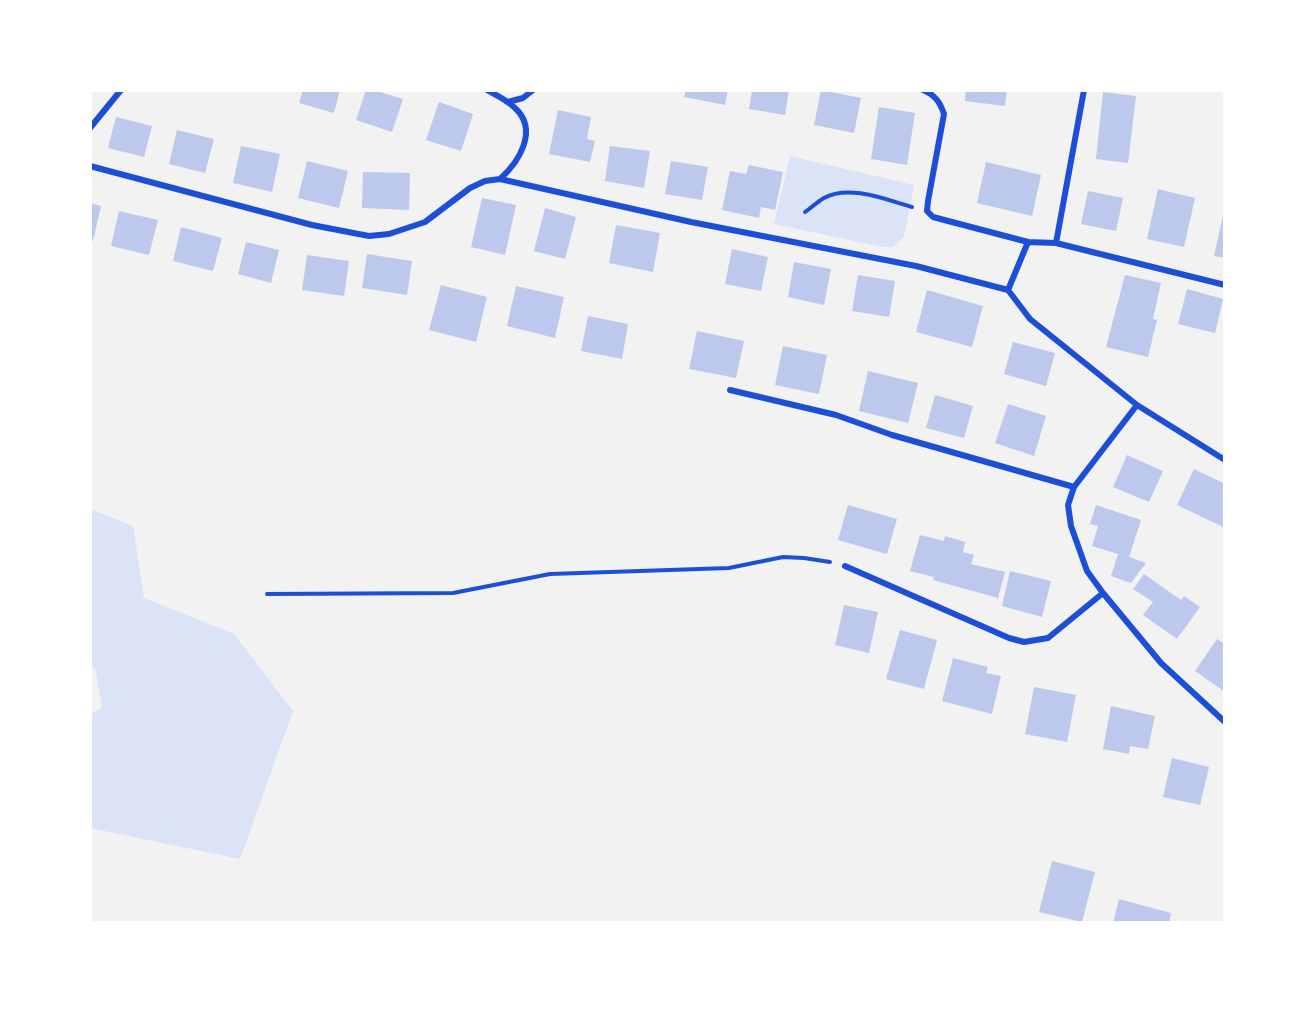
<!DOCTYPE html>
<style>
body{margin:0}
#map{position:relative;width:1315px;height:1013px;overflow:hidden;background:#f2f2f2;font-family:"PT Sans Narrow",sans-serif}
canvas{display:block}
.frame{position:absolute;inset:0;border:92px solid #fff;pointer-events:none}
</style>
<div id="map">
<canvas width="1315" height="1013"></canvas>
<div class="frame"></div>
</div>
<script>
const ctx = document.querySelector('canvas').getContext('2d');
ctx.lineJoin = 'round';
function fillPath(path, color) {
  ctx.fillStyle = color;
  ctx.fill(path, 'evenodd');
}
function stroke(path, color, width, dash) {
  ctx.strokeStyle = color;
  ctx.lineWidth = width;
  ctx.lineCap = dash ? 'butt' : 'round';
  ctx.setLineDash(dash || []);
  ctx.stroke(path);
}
const green = new Path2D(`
 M790,156L914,185L904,237L893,247H882L774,224Z
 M90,509L133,526L144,598L234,634L293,711L240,859L90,828V715L102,707L95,667L90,666Z`);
const building = new Path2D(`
 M303,90H340L334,113L299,103Z
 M366,90H373L403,99L392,132L356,120Z
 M686,90H728L725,105L684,97Z
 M752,90H789L785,115L749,109Z
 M821,90L861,98L854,133L814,125Z
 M966,90H1007L1005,106L965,101Z
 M1103,92L1136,96L1128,163L1096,159Z
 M439,102L473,114L461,151L426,140Z
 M879,107L915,113L907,165L871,159Z
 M558,110L591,117L587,139L595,141L590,162L549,154Z
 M116,117L152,126L144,157L108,148Z
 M177,130L214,139L205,173L169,164Z
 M241,146L280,154L272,192L233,183Z
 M610,146L650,151L644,188L605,181Z
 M307,161L348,171L339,208L298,198Z
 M671,161L708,167L702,200L665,194Z
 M986,162L1041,175L1032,216L977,203Z
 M749,165L783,172L775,210L761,207L759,218L722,210L730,171L746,174Z
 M363,172L410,173L409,210L362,208Z
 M1158,189L1195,198L1184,247L1147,239Z
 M1088,191L1123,198L1116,231L1081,224Z
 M482,198L516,205L505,255L471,247Z
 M90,203L101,206L93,241L90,240Z
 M545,208L576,217L565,259L534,251Z
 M119,211L158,220L149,255L111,246Z
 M1224,211H1225V258L1214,256Z
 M616,225L660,233L653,272L609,263Z
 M181,227L222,238L213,271L173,261Z
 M246,242L279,250L271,283L238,274Z
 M732,249L768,257L761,291L725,284Z
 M367,254L412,261L407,295L362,288Z
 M307,255L349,261L344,296L302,290Z
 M794,262L831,269L824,305L788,297Z
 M858,275L895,281L889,317L852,311Z
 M1125,275L1161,283L1153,319L1157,320L1148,357L1106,347Z
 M441,285L487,297L476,342L429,330Z
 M516,286L564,297L555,338L507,326Z
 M1187,289L1223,299L1215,333L1178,324Z
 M927,290L983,306L972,347L916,332Z
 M588,316L628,324L622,359L581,351Z
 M697,331L744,341L736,378L689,369Z
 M1013,342L1055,353L1046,386L1004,374Z
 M783,346L827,355L819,394L775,385Z
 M868,371L918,383L908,423L859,411Z
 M935,395L973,406L964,438L926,428Z
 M1008,404L1046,416L1034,456L995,443Z
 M1127,455L1163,471L1149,502L1113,487Z
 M1194,469L1225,484V523L1223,527L1177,505Z
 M848,505L897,519L887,554L838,540Z
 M1096,505L1141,520L1129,557L1146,563L1131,583L1111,576L1118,554L1092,546L1098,526L1090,524Z
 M920,535L944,541L945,536L965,542L963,552L974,555L971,564L1005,572L998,598L933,580L934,577L910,571Z
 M1010,571L1051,581L1042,617L1002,606Z
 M1144,574L1181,600L1184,596L1200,607L1177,639L1143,615L1153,602L1133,589Z
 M844,605L878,612L869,653L835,645Z
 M900,630L937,640L924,689L886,679Z
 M1217,639L1225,644V692L1195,671Z
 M953,658L988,667L986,673L1001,676L992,714L942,701Z
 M1034,687L1076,695L1067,742L1025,734Z
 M1111,706L1155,716L1148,749L1130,746L1129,754L1103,749Z
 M1172,758L1209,767L1200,805L1163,797Z
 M1052,861L1095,872L1082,922L1039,912Z
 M1119,899L1171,913L1169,923H1113Z`);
const path = new Path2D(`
 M805,212C811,208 817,202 824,198C849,184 887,200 912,207
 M267,594L453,593L550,574L729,568L783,557L804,558L830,562`);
const minor = new Path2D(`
 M487,90C496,95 507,100 515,108C539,130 519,162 500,179L691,222L916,266L1008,290
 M923,90C935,95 940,102 944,114L928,201L927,211L933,217L1028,242L1056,243L1225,285
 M508,102L523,98L533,90
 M90,128L121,90
 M90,166L312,225L369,236L389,234L425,222L470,188L485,181L500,179
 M1028,242L1008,290L1030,319L1137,405L1225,460
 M1056,243L1084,90
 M730,390L836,415L892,435L1074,487
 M1137,405L1074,487L1068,505L1071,526L1087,571L1103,593L1161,663L1225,722
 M845,566L1009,638L1024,642L1048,638L1103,593`);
fillPath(green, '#dbe4f7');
fillPath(building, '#bdc9ec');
stroke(path, '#1d4ed8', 4);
stroke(minor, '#1d4ed8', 6);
</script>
